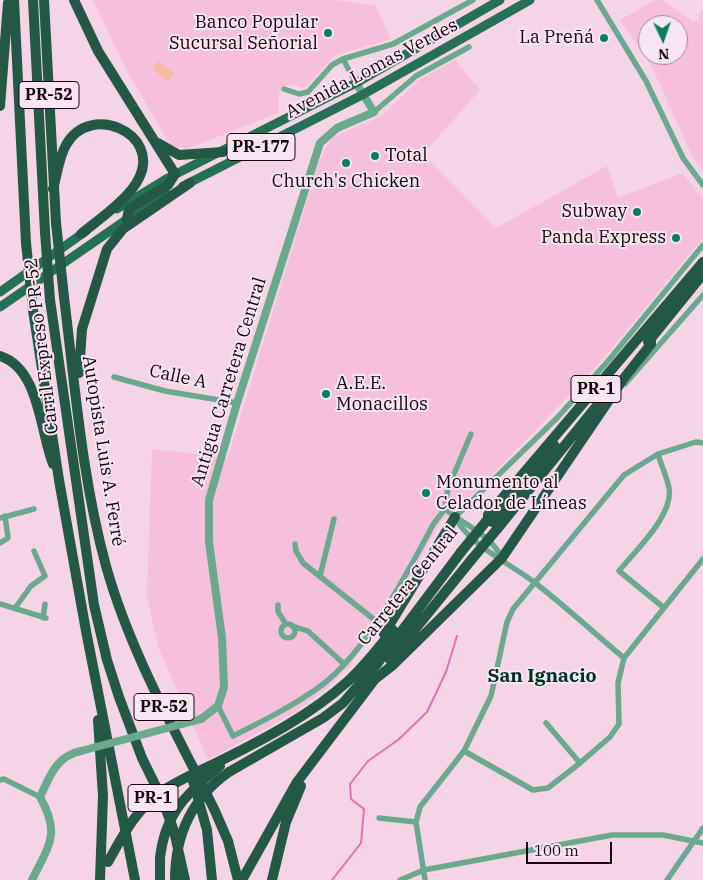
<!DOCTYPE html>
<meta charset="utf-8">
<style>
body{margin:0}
#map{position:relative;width:703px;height:880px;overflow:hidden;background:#f5d4e5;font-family:"IBM Plex Serif",serif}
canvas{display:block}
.north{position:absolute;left:638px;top:15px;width:50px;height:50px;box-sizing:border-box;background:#f7e6ef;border:1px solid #9f8b96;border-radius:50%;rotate:177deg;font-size:14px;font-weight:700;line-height:20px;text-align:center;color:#1a0210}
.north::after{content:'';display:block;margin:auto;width:18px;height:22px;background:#087f5c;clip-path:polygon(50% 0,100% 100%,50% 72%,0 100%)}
.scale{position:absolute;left:526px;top:842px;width:86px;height:22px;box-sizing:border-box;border:2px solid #1a0210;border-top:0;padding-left:6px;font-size:15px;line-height:18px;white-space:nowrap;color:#1a0210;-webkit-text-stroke:4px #f7e6ef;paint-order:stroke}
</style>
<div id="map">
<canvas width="703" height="880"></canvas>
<div class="north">N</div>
<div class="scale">100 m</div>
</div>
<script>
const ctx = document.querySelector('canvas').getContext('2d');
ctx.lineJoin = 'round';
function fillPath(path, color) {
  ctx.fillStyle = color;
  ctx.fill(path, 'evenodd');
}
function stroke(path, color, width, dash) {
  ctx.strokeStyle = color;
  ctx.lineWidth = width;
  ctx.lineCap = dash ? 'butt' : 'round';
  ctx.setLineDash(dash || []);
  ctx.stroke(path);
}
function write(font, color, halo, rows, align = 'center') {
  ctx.font = font + ' "IBM Plex Serif",serif';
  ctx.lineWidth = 4;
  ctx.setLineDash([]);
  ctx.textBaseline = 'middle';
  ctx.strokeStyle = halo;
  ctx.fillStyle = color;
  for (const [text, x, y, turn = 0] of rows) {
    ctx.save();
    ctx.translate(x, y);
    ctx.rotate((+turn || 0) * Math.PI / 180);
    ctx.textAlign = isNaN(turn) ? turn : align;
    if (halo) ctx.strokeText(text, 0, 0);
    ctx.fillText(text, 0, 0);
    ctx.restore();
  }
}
const built = new Path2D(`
 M93,0H335L375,5L391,39L334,56L306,87L286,85L279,93L278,113L187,149L171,146L127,71Z
 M655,0H663L694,22L703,9V173L693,158L651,65L620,20ZM648,25H678V55H648Z
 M455,60L480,90L423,154L496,228L607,166L618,198L682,173L703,197V238L599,364L500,467L463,503L441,521L411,575L349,667L326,689L291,715L208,760L158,647L147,595L152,449L212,456L227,460L319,162L331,138L382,116L419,80Z`);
const green = new Path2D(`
 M158,61L174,73L168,81L152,69Z`);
const stream = new Path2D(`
 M332,880L361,843L364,809L351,799L350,784L368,761L398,740L427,712L446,672L457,636`);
const minor = new Path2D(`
 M597,0L646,81L683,158L703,185
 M343,59L356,83
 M284,89L299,94L308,92L332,65L343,59L393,44L473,0
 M374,112L416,76L469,47
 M114,377L165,391L237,403
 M625,384L703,295
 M658,454C661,465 667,477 669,488C674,515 635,551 619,571L663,607
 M445,509L448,488L471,434
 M445,509C464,525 490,534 502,558
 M455,517L557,418L608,361L703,245
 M455,517C469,545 509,563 534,582C565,606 594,633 624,658
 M0,518L34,509
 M0,543L8,538L5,516
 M295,544L296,551L303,563L376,621
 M320,576L334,519
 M0,604L46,618
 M278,605V612L286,624
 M15,608L31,586L45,576L34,551
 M43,618L45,604
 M281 631a7 7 0 1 1 14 0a7 7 0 1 1-14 0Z
 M292,626L308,631L344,664
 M218,706L233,736C263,721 295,705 322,685C368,650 407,573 434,523L445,509
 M546,723L580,763
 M464,751L533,790L548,788L580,763L610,737L619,724L618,683L624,658L703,559
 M0,780L4,779L40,797
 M379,818L416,822
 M400,880L424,870L612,835H663L703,843
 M425,880L416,822L420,807L464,751L491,696L507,622L513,609L624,475L658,454L696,442L703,443
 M667,880L703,828`);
const tertiary = new Path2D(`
 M201,719L218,706L224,687L222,638L209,542V500L237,403L320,143L337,128L374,112L356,83
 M32,880C49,845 61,834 40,797C50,776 56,756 81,751`);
const primary = new Path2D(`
 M183,186L362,95L530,0
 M117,209L166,179L356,83L500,0
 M0,292L86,231
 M0,307L152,202L167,194`);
const motorway = new Path2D(`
 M14,0L26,243
 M33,0L45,232
 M44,0L56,223
 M74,0L98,51L175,174L168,185L129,209L127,219
 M0,106L8,3
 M158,143L179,155L223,152
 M53,189C57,175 59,157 66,145C90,102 161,133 139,178C130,198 98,220 81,234
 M64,297C75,386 82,479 106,566C130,652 176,732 215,811L228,841L238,880
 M50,300L94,605L107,660L119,697L142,758L162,799L174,831L185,880
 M33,310L59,480L86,631L135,880
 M648,342L703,274
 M0,356C39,368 40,431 53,464
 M79,373L82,329L107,249L123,229L190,183
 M488,515L703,262
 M492,522L555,446
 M498,528L600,402
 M384,634L455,517
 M390,660L472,559
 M375,679L393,665L502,558L624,378L651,344V338
 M98,720L103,796L100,880
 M222,760C266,738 310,715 347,682C364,667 378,648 393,630
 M229,772L323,718L343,703L377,664L461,552
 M193,781L207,830L212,880
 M160,880V858
 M242,880L297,782L378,675
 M272,880L286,822L301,786`);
const tertiaryBridge = new Path2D(`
 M81,751L201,719`);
const motorwayBridge = new Path2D(`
 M56,223L64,297
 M45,232L50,300
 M26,243L33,310
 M461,552L488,519V515
 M472,559L498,528
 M160,858C165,813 187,793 220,766
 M108,862C122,837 136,809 161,792C180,779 202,770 222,760
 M175,880C175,835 192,798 229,772`);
const markers = [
 [328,33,5,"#087f5c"],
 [604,38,5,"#087f5c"],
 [375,156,5,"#087f5c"],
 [346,163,5,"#087f5c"],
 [637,212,5,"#087f5c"],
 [676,238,5,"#087f5c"],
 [326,394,5,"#087f5c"],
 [426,493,5,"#087f5c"]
];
const shields = [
 [49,95,60],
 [261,147,68],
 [596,389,50],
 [164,707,60],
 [153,798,50]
];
const shieldNames = [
 ["PR-52",49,95],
 ["PR-177",261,147],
 ["PR-1",596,389],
 ["PR-52",164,707],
 ["PR-1",153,798]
];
const poiNames = [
 ["Banco Popular",318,23],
 ["Sucursal Señorial",318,44],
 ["La Preñá",594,38],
 ["Total",385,156,"left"],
 ["Church's Chicken",346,182,"center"],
 ["Subway",627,212],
 ["Panda Express",666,238],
 ["A.E.E.",336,384,"left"],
 ["Monacillos",336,405,"left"],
 ["Monumento al",436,483,"left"],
 ["Celador de Líneas",436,504,"left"]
];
const streetNames = [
 ["Avenida Lomas Verdes",372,69,-28],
 ["Carril Expreso PR-52",42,346,-97],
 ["Calle A",178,377,12],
 ["Antigua Carretera Central",229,382,-73],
 ["Autopista Luis A. Ferré",103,451,81],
 ["Carretera Central",408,586,-51]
];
const neighbourhoodNames = [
 ["San Ignacio",542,677]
];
fillPath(built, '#f6c0dc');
fillPath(green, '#f6bba0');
stroke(stream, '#e66fb5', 2);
stroke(minor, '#6ba98f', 5.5);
stroke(tertiary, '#6ba98f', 8);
stroke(primary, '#267056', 9);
stroke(motorway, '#235844', 10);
stroke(tertiaryBridge, '#6ba98f', 8);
stroke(motorwayBridge, '#235844', 10);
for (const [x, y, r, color] of markers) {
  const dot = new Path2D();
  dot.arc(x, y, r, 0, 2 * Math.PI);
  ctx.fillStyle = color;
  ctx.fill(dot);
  stroke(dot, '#f7e6ef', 2);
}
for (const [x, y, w] of shields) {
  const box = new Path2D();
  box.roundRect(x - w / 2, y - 13.5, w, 27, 4);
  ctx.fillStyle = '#f7e6ef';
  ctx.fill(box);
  stroke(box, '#1a0210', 1);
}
write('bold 16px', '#1a0210', null, shieldNames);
write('18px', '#1a0210', '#f7e6ef', poiNames, 'right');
write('18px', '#1a0210', '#f7e6ef', streetNames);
write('bold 19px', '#003222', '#f7e6ef', neighbourhoodNames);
</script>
